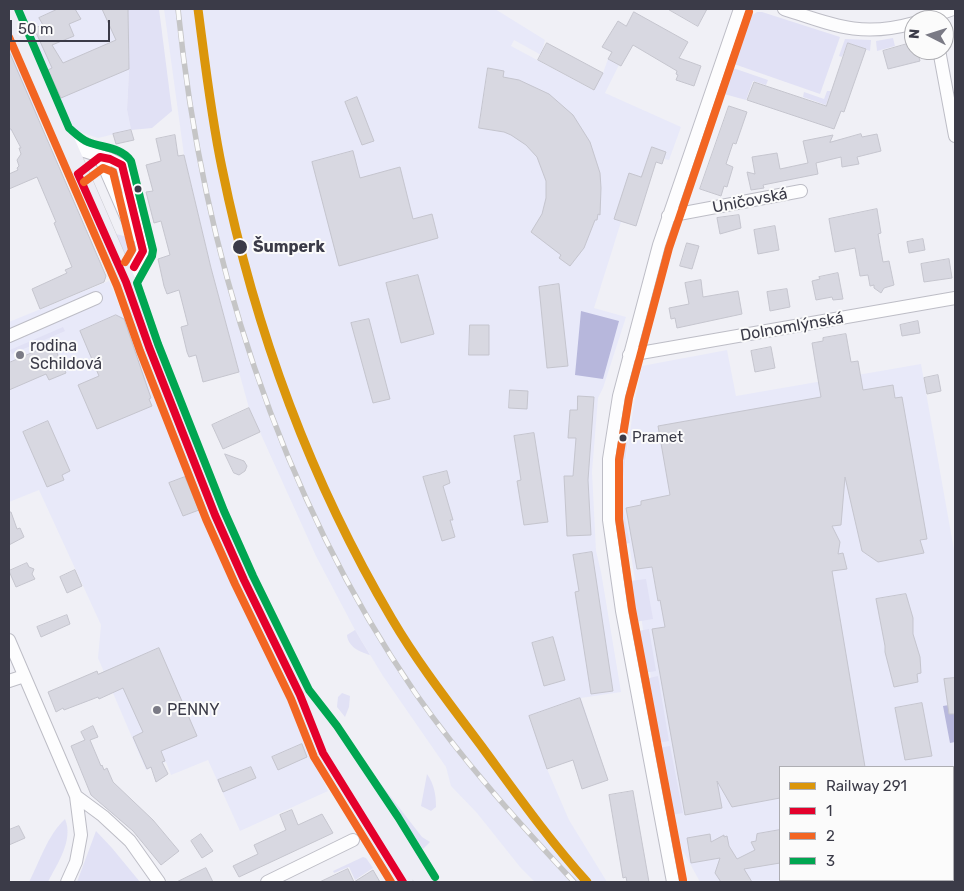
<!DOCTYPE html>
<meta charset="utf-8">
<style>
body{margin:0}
#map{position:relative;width:964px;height:891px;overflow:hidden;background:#f0f0f6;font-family:Rubik,sans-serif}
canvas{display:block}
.frame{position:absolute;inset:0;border:10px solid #3b3b48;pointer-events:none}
.legend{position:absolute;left:779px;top:766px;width:175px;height:115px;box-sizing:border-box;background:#fbfbfb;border:1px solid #aeaeb3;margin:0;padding:6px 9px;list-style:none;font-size:15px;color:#3b3b48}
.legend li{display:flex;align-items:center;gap:10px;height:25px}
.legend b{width:25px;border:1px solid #aeaeb3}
.north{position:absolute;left:904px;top:10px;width:50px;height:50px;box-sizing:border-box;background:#fbfbfb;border:1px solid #aeaeb3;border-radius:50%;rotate:275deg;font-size:14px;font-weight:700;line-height:20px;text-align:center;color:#3b3b48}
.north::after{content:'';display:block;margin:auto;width:18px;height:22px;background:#7a7a85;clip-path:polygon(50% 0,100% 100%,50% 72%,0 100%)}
.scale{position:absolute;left:10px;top:20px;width:100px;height:22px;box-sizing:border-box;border:2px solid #3b3b48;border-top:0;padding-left:6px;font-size:15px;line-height:18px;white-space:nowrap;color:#3b3b48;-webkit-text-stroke:4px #fbfbfb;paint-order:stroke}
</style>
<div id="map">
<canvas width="964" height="891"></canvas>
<div class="frame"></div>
<ul class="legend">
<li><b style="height:6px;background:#db960b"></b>Railway 291</li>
<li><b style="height:6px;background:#e4002b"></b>1</li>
<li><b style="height:6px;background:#f26522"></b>2</li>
<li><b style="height:6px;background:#00a651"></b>3</li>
</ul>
<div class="north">N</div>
<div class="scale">50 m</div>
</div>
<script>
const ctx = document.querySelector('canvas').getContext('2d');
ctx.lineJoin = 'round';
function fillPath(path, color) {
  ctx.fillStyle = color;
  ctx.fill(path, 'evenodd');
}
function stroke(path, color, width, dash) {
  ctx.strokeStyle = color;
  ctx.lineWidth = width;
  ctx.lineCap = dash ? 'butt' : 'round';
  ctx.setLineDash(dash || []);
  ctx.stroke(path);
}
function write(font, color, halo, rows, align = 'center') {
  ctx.font = font + ' Rubik,sans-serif';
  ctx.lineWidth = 4;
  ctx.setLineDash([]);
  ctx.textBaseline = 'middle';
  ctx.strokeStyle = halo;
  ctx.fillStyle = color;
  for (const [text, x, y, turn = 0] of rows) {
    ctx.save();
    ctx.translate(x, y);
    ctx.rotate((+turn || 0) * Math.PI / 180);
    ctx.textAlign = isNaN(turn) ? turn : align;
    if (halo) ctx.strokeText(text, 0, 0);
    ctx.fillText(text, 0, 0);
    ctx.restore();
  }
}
const built = new Path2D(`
 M9,9H128L129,69L127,110L131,130L98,138L75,130L63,106L9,132Z
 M164,9H495L545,40L541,55L514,40L511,46L593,90L603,73L608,59L619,65L605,93L681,127L669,160L664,159L653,160L650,180L636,226L621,222L594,308L626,317L603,388L598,398L592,472L596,551L601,572L621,692L581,698L608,780L583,789L573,760L547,769L569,820L607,882H535L520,867L477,813L451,786L446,767L383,676L355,630L316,556L249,408L239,372L211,268L184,155Z
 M109,281L209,524L328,791L240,831L208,760L171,775L166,762L146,770L98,658L101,625L39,490L9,502V322Z
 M727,350L736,396L921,364L955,556V882H700L682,849L675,825L621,494L634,404L642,366ZM780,767H953V880H780Z`);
const green = new Path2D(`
 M128,9H159L172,111L152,128L131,130L127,110L129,69Z
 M757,12H762L840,37L820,94L734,64L751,16Z
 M893,38L895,46L877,51L876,41Z
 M845,39L871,40L870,51L848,43L842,57L839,56Z
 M733,68L768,80L766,85L753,81L746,100L724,94Z
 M827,91H831L826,105L803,97L804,92L824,99Z
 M116,234L128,237L134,247L124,255Z
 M63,327L65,331L12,354L10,350Z
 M626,432H629L623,478H621V457Z
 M623,508L630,543L624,544L618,509Z
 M646,579L653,619L635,622L630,581Z
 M649,629L656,671L644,673L638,631Z
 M355,630L370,655C360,652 348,647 347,635Z
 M658,676L669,741L657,743L645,679Z
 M342,693L350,696L349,707L345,717L337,707L338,697Z
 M670,746L683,813L671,815L657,748Z
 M363,761L422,837L430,842L423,849Z
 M427,774C434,784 436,794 436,807L431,811L421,806Z
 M65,819C74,840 57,864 48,882H29C40,861 47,836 65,819Z
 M96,831L112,848L140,882H77Z
 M363,857L366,858L373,868L355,880L349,867L334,873L333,871Z`);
const water = new Path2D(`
 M581,311L619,321L603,379L575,375Z
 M955,704V742L950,743L943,706Z`);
const building = new Path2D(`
 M58,9H75L81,19L69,24L74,36L52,45L63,63L116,40L102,9H128L129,69L61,98L48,70L52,68L34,28L43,25L39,18Z
 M668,9H707L698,26Z
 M634,12L688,42L679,58L701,66L694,86L676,80L678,75L676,74L677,71L633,45L621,66L608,59L612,52L602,47L618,21L626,26Z
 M914,42V50H917L920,61L888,69L883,51Z
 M547,43L603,73L594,90L538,60Z
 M848,43L866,49L844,112L841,111L834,129L747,100L754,82L826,106Z
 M9,51L106,276L104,282L40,309L32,289L67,273L65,270L72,267L54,223L56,222L37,177L9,189V174L18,170L17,168L19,166L17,160L21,154L19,148H21L11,129H9Z
 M488,68L504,71L503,77L519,80L549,94L573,115L590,142L600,173L601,188L600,215L598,214L597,220H595L584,248L570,266L559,258L561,255L531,232L542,214L546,198V181L537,157L526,145L511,135L504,132L479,128Z
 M357,97L374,141L362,145L345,102Z
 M729,106L747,112L736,144L733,143L726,164L733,167L727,187L724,186L721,196L700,189Z
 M131,130L134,140L116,144L113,134Z
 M861,134L862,137L877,134L881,151L857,157L859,164L842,167L841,157L816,163L818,174L763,185L764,188L751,190L747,172L755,174L752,157L777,153L780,169L808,163L803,141L833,135L830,142Z
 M175,135L178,156L184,155L211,268L239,372L203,382L196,355L189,357L187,352L181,327L188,325L179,290L167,294L164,286L158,259L170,255L161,221L154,223L146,192L153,191L146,165L161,161L156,139Z
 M652,147L666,152L662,164L656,162L636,226L614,219L629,173L641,177Z
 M353,151L360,178L400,167L413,219L432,214L438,238L339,266L312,162Z
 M877,209L881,233L878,234L883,262L889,261L894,285L884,288L881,293L874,288V285L870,286L868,275L860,276L855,248L835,252L829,219Z
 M739,215L741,228L720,234L717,218Z
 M775,226L779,250L758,254L754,230Z
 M923,239L925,250L909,253L907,242Z
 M687,243L699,246L692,269L680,266Z
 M949,259L952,278L924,282L921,264Z
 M838,273L843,299L833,300L832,297L816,300L812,281L820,279L819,277Z
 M418,275L434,334L401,343L386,283Z
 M701,280L703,297L738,291L742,314L677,328L675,318L671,319L669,308L689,304L685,283Z
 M559,284L568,366L547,368L539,287Z
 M787,289L790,307L770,311L767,292Z
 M116,315L124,319L151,398L149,399L152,406L97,429L78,385L99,376L80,331Z
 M369,319L390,399L373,403L351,323Z
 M918,321L920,333L902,336L900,325Z
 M470,325H489V355H469Z
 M846,334L851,362L858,361L863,390L893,385L895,398L902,397L927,539L920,540L924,553L878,562L862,551L845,477L841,525L832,526L840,542L838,554L843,553L847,569L832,571L865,767H780V798L732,807L717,781L722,808L685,815L652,629L665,627L660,600L658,601L652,567L637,569L626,508L641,505V501L670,495L658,426L821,397L812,343L823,341V338Z
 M53,344L66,373L49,380L46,374L9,390V363Z
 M771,347L775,368L755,372L751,351Z
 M938,375L941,391L927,394L924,378Z
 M510,390L528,391L527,409L509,408Z
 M578,396L594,397L588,480L591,535L567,536L564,476H573L576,438H568L570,410H577Z
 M249,408L260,432L223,449L212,425Z
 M48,421L70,471L62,475L64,480L47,487L23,432Z
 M534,433L548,522L524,525L517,481L521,480L514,436Z
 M225,454L244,461L247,466L245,471L239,475L234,473Z
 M447,471L450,483L443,486L453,520H450L455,537L442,541L423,477Z
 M185,477L199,510L183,516L169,483Z
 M9,512H11L17,529L20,528L24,537L9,545Z
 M592,552L613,691L591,694L575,592L579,591L573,555Z
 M27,563L29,567L34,569L32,574L35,579L16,587L9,571Z
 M75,570L82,586L67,593L60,577Z
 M906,594L913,618V634L920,657L921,673L917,674L918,682L894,687L885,652V646L876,599Z
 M67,615L70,624L41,637L37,627Z
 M553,637L565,680L544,686L532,643Z
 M159,648L197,736L161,751L165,761L162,762L168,774L156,782L151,767L147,769L133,737L143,732L123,688L99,699L98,697L64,710L63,708L56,712L48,692L97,671L98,674Z
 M955,678V714H949L944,679Z
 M580,698L608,780L582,789L573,760L547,769L529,716Z
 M922,703L932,756L905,760L895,708Z
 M93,726L98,737L90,740L101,766L102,765L104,770L107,768L113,782L153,820L179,851L161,865L133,831L91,795L71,746L85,740L81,732Z
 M302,744L307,757L278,770L272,757Z
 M251,767L256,778L223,792L218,780Z
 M633,791L649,882H627L626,877L623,878L609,795Z
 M292,810L298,825L322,814L333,833L239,877L233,866L258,854L254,845L286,830L280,815Z
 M19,826L25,838L9,845V830Z
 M780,830V863L744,869L752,882H721L715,873L720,858L691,863L687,838L710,834L711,842L724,835V837L727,836L729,846L737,859L755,850L751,842L756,841L757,834Z
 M201,834L213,851L202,858L191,841Z
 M206,868L213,882H177Z
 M348,869L354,882L373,870L380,882H320Z`);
const street = new Path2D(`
 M784,9C833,25 861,38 914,23
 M923,20L953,9
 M939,50L955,136
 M66,139L81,150L110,159L122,165L143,251L126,282
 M100,157L134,235
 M668,216L801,191
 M9,336L96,298
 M629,355L955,298
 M9,640L76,796L81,835L76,862L67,882
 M9,681L24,676
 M76,796L103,816L130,841L159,882
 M267,882L353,840
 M673,882L622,611L609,520V459L619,396L659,245L740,9`);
const primary = new Path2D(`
 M9,13L126,282L149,347L215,515L244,580L300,695L323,753L403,882
 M313,711C354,765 390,824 426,882`);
const rail = new Path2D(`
 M178,9C202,251 278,493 416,694C463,761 519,823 574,882`);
const bus1 = new Path2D(`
 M78,174L126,282L149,347L215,515L244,580L300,695L323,753L403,882
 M78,174L100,157L110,159L122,165L143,251L134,267`);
const bus2 = new Path2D(`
 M9,37L117,286L140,351L206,519L235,584L291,699L314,757L391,882
 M84,182L103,168L113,172L132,250L125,262
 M683,880L632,609L619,519V460L629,398L669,248L749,12`);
const bus3 = new Path2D(`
 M18,9L69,128C75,133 81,139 88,142C103,148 121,147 131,161L153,250L152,256L137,283L158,344L224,511L253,576L309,690L337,726L398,817L435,877`);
const rail1 = new Path2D(`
 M198,9C205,62 211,116 222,168C254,326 310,480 392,619C419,665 453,708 485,751C518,796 550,841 587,882`);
const markers = [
 [138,189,4.5,"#3b3b48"],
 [240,247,8,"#3b3b48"],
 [20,355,5,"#7a7a85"],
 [623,438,4.5,"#3b3b48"],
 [157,710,5,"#7a7a85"]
];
const busNames = [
 ["Pramet",632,438]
];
const streetNames = [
 ["Uničovská",750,201,-11],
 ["Dolnomlýnská",792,327,-10]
];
const stopNames = [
 ["Šumperk",253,247]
];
const poiNames = [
 ["rodina",30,346],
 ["Schildová",30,364],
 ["PENNY",167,710]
];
fillPath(built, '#e8e9f9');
fillPath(green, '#e1e1f5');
fillPath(water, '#b7b7dc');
fillPath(building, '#d8d8e1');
stroke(building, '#c5c5ce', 1);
stroke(street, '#bdbdc6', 14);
stroke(primary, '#ceced4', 21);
stroke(street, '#fdfdfe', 12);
stroke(primary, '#ededf5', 20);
stroke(rail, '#c5c5c6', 5.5);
stroke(rail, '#fbfbfb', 4, [11]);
stroke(bus1, '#e4002b', 8);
stroke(bus2, '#f26522', 8);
stroke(bus3, '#00a651', 8);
stroke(rail1, '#db960b', 9);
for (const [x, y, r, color] of markers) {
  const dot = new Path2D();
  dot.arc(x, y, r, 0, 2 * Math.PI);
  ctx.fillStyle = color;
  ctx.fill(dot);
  stroke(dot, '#fbfbfb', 2);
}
write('15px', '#3b3b48', '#fbfbfb', busNames, 'left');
write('16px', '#3b3b48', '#fbfbfb', streetNames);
write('bold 16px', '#3b3b48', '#fbfbfb', stopNames, 'left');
write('16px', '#3b3b48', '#fbfbfb', poiNames, 'left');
</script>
